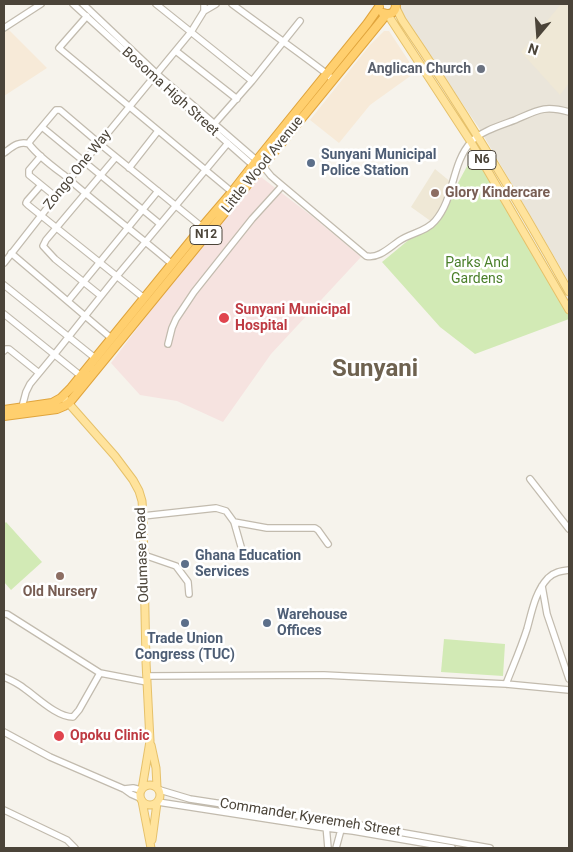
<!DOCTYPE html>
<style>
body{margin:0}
#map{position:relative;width:573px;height:852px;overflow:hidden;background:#f6f3ec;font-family:Roboto,sans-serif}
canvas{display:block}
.frame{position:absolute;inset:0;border:5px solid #4b4439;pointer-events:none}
.north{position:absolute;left:513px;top:10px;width:50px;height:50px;-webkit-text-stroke:4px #fff;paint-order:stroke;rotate:198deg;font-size:14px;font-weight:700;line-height:20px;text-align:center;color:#4b4439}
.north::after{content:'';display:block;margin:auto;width:18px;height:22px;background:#4b4439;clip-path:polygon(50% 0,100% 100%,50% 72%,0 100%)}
</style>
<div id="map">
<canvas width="573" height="852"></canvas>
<div class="frame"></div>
<div class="north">N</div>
</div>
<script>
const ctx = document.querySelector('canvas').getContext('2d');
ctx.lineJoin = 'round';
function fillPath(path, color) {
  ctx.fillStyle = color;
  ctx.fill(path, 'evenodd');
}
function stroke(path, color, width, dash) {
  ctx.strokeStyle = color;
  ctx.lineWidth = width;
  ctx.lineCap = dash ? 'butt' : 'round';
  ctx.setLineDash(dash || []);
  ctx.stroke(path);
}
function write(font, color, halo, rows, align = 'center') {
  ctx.font = font + ' Roboto,sans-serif';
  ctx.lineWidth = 5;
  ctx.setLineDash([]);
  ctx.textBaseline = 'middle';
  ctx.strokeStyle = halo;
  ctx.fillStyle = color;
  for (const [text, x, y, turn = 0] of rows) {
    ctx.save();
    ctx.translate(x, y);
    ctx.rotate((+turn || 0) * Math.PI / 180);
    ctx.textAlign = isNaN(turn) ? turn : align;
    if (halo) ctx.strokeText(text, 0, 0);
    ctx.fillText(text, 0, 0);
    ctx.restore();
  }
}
const residential = new Path2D(`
 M394,4H569V282L479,128Z`);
const commercial = new Path2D(`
 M8,29L47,68L4,96V31Z
 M384,31H389L416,72L370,105L339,143L310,120L370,45Z`);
const education = new Path2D(`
 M561,4H569V83L560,95L521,52Z
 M435,169L452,183L447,203L432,222L411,207Z`);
const medical = new Path2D(`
 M261,177L313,217L361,257L271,354L223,422L177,401L140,395L111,363L172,282L240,200Z`);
const green = new Path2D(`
 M478,146L569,302V319L475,354L440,327L382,262L417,233L435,223L446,205Z
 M6,522L42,562L11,590L4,582V524Z
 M444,639L505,644L503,676L441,672Z`);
const stream = new Path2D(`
 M4,258L32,223`);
const minor = new Path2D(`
 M73,4L154,78L256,168
 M83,4L157,74L262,165L271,176L278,182L366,256C378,259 389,248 399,241C410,233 426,232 435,221C455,198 451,164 471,142C481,131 502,125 515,120C538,110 544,105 569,112
 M156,4L252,81L215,123
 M232,4C264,28 296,50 327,74L332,79
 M204,11L216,4
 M87,16L59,48L232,192
 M4,28L41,4
 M176,51L237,99
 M252,81L300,21
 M42,127L160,224
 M4,153C11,148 19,140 29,144
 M41,156L29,170V175L56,197
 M129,168L158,131
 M41,185L27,201L26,203L28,205L144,298
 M11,253L111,338
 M4,263L69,180L191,32L204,11V4
 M172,264C137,234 99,206 64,175C52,166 38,156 29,144L30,141L56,110H60L100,144L202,227
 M4,285L95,358
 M101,296L55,259L43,246L46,240L116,157
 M68,301L158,191
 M4,314L81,376
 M168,344L172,328L176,319L194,292L252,219L282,186
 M4,351L6,349H9L39,373
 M22,407L26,392L30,384L54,355L117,276L228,143
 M530,479L569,529
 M143,516L216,508L226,511L234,522L242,550
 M234,522L267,528H315L318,530L328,544
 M144,555L176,566L188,582L189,594
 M542,586L547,614L569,679
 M4,614H7L100,673L147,682
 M147,676L324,675L506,684L569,690
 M4,677C11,680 19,684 25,689C38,698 57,717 73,717L79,710L100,673
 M506,684C513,666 521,648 527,629C532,611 535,592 548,578C554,572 561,571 569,570
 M4,732L50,757L124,789L131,794L140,798
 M124,789L133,788L141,790
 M160,790L190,799L353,824L490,848
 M158,802L326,828L353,831L452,848
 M4,810L67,840L75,848
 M326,825L328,848
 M336,848L342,826`);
const major = new Path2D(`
 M396,8L402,20C462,108 517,199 569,292
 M388,15L471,142L569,310
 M63,397L115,456L133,480L139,491L142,501L143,516L146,662L150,741L142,789
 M151,745L156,768L157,787
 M140 795a10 10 0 1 1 20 0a10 10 0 1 1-20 0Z
 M142,801L151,848
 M152,840L157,803`);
const highway = new Path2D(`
 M383,13C391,16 396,12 396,4
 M4,410L52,403L61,398L71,388L202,227L232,192L257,160L367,24L379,7
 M4,416L57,409L64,406L69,403L386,15`);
const markers = [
 [481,69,5,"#6b7280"],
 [311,163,5,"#5c6f8a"],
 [435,193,5,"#8d6e63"],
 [224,318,6,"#e0444e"],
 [185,564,5,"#5c6f8a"],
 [60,576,5,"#8d6e63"],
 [185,623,5,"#5c6f8a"],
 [267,623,5,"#5c6f8a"],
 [59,736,6,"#e0444e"]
];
const shields = [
 [482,160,28],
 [206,235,32]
];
const shieldNames = [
 ["N6",482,160],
 ["N12",206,235]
];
const worshipNames = [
 ["Anglican Church",471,69]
];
const streetNames = [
 ["Bosoma High Street",170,92,42],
 ["Little Wood Avenue",263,165,-51],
 ["Zongo One Way",78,170,-51],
 ["Odumase Road",143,555,-92],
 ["Commander Kyeremeh Street",310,818,9]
];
const serviceNames = [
 ["Sunyani Municipal",321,155],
 ["Police Station",321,171],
 ["Ghana Education",195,556],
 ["Services",195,572],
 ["Warehouse",277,615],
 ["Offices",277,631],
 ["Trade Union",185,639,"center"],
 ["Congress (TUC)",185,655,"center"]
];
const educationNames = [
 ["Glory Kindercare",445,193],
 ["Old Nursery",60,592,"center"]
];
const parkNames = [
 ["Parks And",477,263],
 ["Gardens",477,279]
];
const healthNames = [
 ["Sunyani Municipal",235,310],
 ["Hospital",235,326],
 ["Opoku Clinic",70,736]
];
const townNames = [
 ["Sunyani",375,370]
];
fillPath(residential, '#eae5da');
fillPath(commercial, '#f7ead8');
fillPath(education, '#efe8d6');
fillPath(medical, '#f6e3e0');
fillPath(green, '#d2eab5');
stroke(stream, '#a9d4f2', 1);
stroke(minor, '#c2bbae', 8);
stroke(major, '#e6c16a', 9);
stroke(highway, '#e0a43c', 10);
stroke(minor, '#fff', 5.5);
stroke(major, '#ffe39c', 7);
stroke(highway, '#ffcf6e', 8);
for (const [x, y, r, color] of markers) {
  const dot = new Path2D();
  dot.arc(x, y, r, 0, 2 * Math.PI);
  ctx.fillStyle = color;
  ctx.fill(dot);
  stroke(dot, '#fff', 2);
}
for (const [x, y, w] of shields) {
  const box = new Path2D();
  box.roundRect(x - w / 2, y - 9.5, w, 19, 4);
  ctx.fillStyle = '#fff';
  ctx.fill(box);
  stroke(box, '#4b4439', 1);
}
write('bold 12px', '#4b4439', null, shieldNames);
write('bold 14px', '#5b616d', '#fff', worshipNames, 'right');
write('14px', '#4b4439', '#fff', streetNames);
write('bold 14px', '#4e5e75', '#fff', serviceNames, 'left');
write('bold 14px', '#785e54', '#fff', educationNames, 'left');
write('14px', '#4a7f2a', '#fff', parkNames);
write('bold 14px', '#be3a42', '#fff', healthNames, 'left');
write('bold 24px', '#6e6250', '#fff', townNames);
</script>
